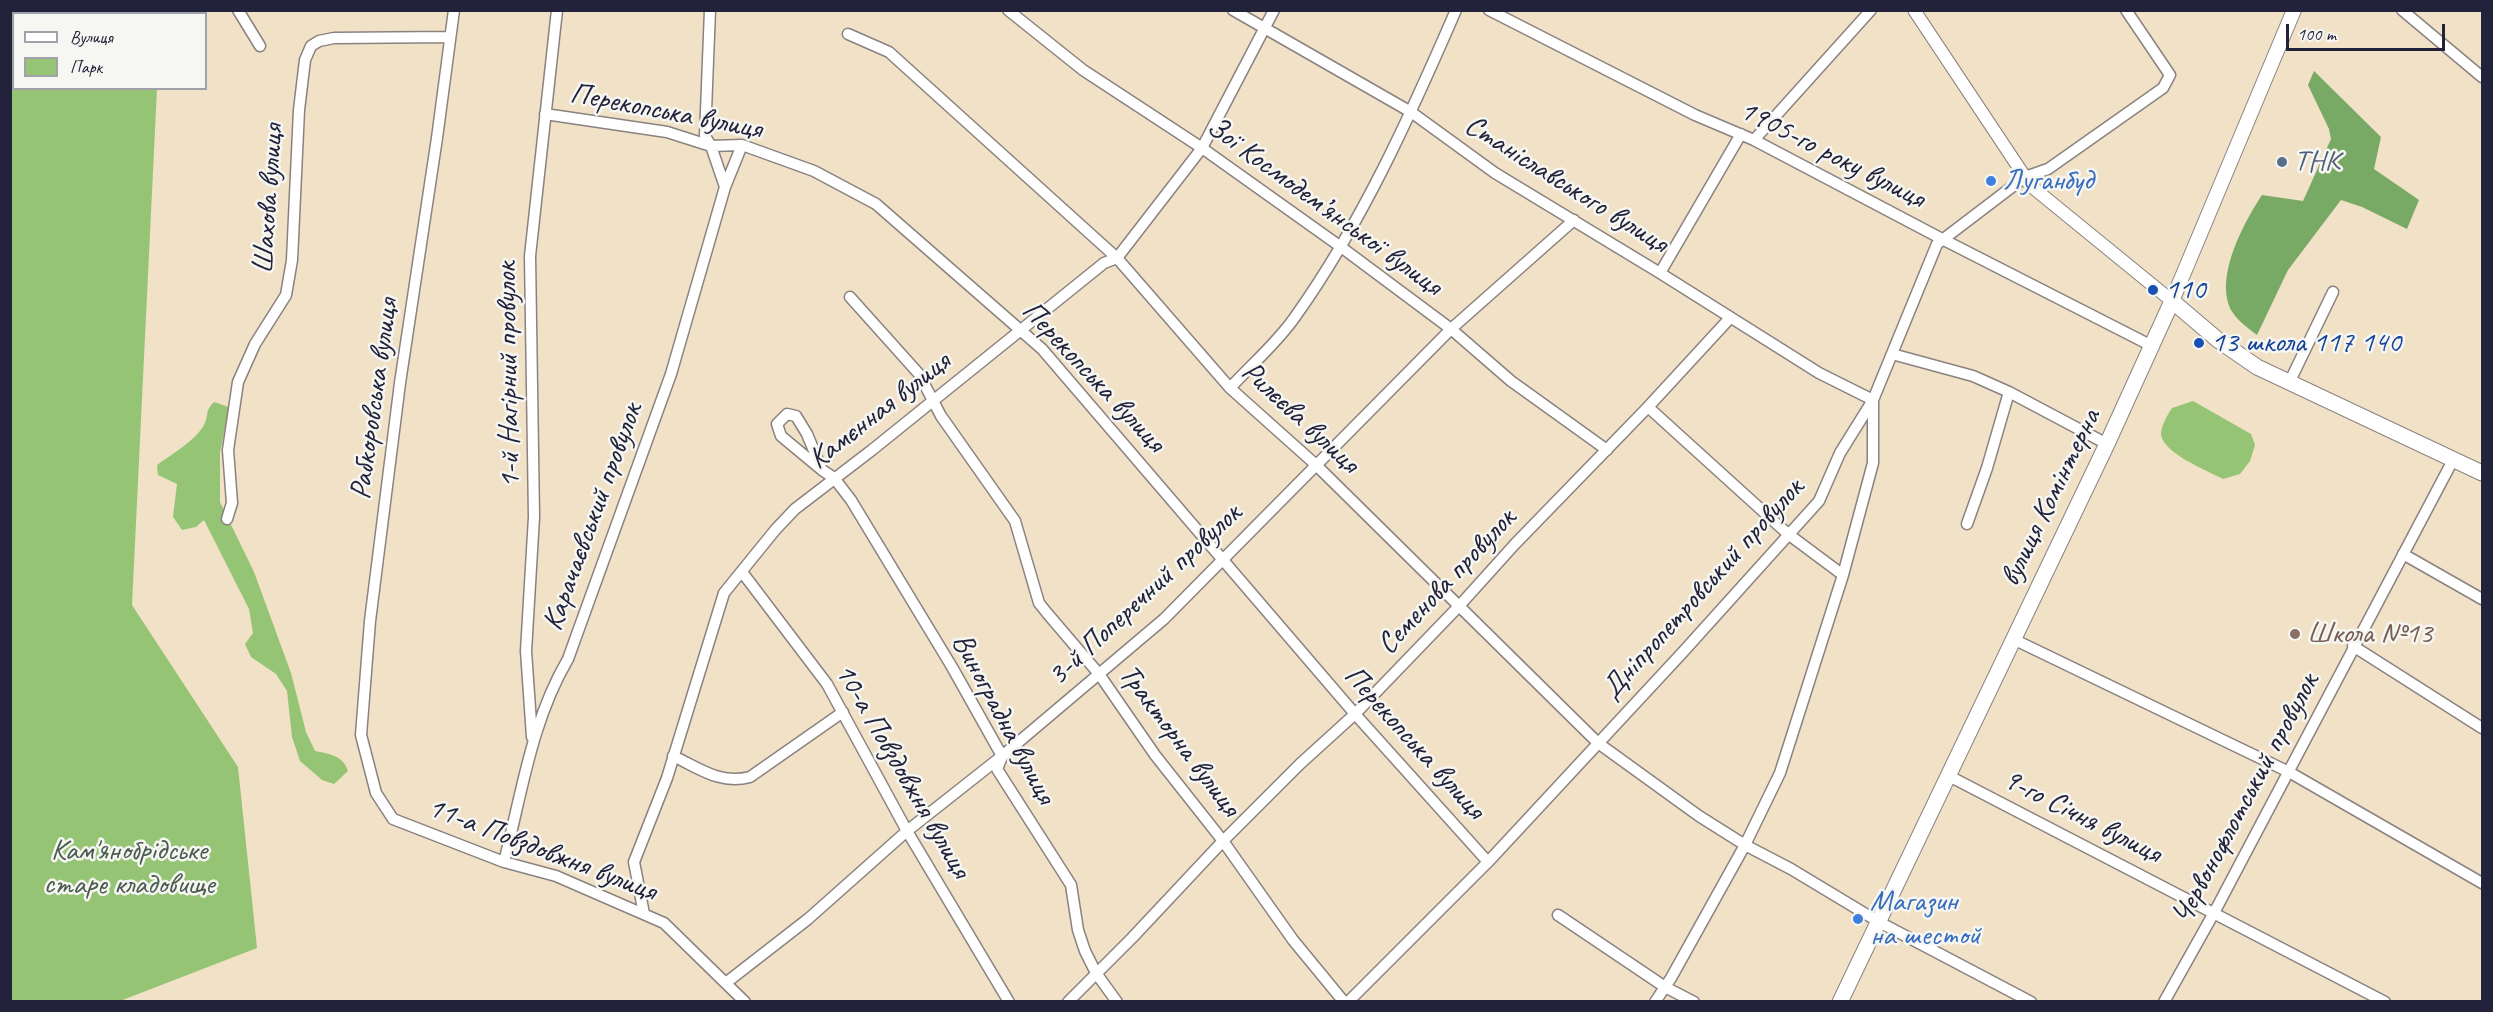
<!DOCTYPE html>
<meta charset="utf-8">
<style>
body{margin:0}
#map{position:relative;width:2493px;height:1012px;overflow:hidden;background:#f1e1c6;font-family:Caveat,sans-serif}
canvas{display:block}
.frame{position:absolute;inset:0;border:12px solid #22223b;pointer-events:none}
.legend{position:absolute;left:12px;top:12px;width:195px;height:78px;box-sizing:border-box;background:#f6f6f2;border:2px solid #a1a1a9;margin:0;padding:8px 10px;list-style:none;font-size:18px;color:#22223b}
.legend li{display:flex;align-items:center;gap:12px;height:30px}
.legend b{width:30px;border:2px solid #a1a1a9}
.scale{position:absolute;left:2286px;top:24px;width:159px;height:27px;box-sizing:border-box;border:3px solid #22223b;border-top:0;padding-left:8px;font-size:18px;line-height:21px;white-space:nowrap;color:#22223b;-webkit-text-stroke:4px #f6f6f2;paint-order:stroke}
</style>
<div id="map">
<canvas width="2493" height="1012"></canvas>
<div class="frame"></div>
<ul class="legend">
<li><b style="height:8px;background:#fff"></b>Вулиця</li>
<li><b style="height:16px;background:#95c574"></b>Парк</li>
</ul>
<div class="scale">100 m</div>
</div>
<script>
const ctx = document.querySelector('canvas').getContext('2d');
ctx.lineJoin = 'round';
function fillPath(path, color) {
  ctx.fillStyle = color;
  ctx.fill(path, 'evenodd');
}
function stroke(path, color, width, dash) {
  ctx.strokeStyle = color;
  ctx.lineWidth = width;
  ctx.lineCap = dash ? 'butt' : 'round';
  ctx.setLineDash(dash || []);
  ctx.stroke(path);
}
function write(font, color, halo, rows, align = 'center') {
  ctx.font = font + ' Caveat,sans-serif';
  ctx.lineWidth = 5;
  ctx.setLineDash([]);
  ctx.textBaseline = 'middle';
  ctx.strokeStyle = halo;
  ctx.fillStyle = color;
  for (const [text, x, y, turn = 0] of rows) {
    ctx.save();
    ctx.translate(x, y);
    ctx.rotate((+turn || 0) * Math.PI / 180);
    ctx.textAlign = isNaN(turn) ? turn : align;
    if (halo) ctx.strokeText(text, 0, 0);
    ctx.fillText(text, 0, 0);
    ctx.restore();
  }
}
const green = new Path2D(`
 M27,10H115L118,13H24Z
 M13,23L14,88L157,89L132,605L238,767L257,948L120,1001H11L10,26Z
 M2193,401L2251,434L2255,445L2250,461L2240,474L2223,479C2208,471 2160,452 2161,433C2162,424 2167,416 2172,408Z
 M214,402L229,407L220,453V502L254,572L291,673L306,732L315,751C329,754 343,755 348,771L334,784L322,780L300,761L292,737L287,691L276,674L251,657L245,644L253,633L249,609L204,520L196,527L182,530L173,517L177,484L158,475L157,465C172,454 197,440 205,423C209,413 205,411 214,402Z`);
const forest = new Path2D(`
 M2314,71L2381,137L2374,169L2419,200L2407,229L2362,207L2341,200L2288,270L2257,335C2248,328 2239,322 2233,313C2212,281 2244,222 2262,195L2303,201L2331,139L2329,129L2308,85Z`);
const minor = new Path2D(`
 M238,10L260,46
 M454,10L437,138L400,383L370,621L361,735L376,793L393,819L504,862L556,876L664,923L745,1002
 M1008,10L1083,70L1202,148L1341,247L1451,329L1511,381L1607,450
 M1233,10L1411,112L1495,173L1660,273L1819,373L1873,400
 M1489,10L1695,115L1754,140L1944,240L2152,346
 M2402,10L2482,77
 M848,34L889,52L1117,258L1230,388L1315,464L1598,743L1699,816L1745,845L1791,869L1879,922L2031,1002
 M545,114L667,132L711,146L742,145L814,171L876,204L1042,349L1355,714L1488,862
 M1754,140L1871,10
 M725,187L742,145
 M1660,273L1741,134
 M850,297L919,374L941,416L1015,521L1039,603L1047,613L1099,674L1155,755L1223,841L1293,940L1344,1002
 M1892,354L1973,376L2009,392L2107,444
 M2289,383L2333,292
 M1230,388C1251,365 1277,343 1295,317C1362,223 1410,116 1456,10
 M1648,407L1788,534L1843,575
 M822,470L781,436L777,424L787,414L796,416L807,434L822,470L834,478L851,500L952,667L1002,756
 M227,519L232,503L228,450L238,382L255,344L286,295L292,260L299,110L305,60L311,46L319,41L334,38L449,37
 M1967,524L1987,468L2009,392
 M2403,554L2482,599
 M742,572L827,684L907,831L1009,1002
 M2013,639L2289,772L2482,883
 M2353,646L2482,728
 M532,737L526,651L534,517L530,256L557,10
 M673,756C699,768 720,785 750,777L843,712
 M1002,757L997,769L1071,885L1078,930L1085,951L1096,973L1117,1002
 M1949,776L2385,1002
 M504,862C522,793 531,722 568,659L671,374L725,187L711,146L705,136L710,10
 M644,914L634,862L667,778L724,593L776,529L795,509L872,450L1104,263L1117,258L1202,148L1274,10
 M1558,915L1665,987L1694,1002
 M727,982L808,919L907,831L1002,756L1164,619L1451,329L1574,220
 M1068,1002L1132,938L1223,841L1300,764L1355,714L1460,605L1515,544L1648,407L1730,318
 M1348,1002L1488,862L1683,652L1819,501L1840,453L1873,400L1937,244L2025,177L2048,169L2163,88L2170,75L2126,10
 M1655,1002L1671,978L1745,845L1780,773L1843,575L1873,463V400
 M2164,1002L2215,911L2453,460`);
const tertiary = new Path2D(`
 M1914,10L2031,186L2172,301`);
const secondary = new Path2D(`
 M2172,301L2294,10`);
const primary = new Path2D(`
 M1840,1002L2107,444L2172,301L2218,340L2257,367L2482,473`);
const markers = [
 [2282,162,6,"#5c6f8a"],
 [1991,181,6,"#3f7fe0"],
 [2153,290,6,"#1a4fb4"],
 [2199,343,6,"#1a4fb4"],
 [2295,634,6,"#8d6e63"],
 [1858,919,6,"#3f7fe0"]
];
const streetNames = [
 ["Перекопська вулиця",666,112,11],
 ["1905-го року вулиця",1832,155,27],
 ["Станіславського вулиця",1566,185,32],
 ["Шахова вулиця",269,199,-86],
 ["Зої Космодем’янської вулиця",1324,207,36],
 ["1-й Нагірний провулок",509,375,-91],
 ["Перекопська вулиця",1093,377,47],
 ["Рабкоровська вулиця",375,399,-82],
 ["Камєнная вулиця",880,411,-38],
 ["Рилєєва вулиця",1300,418,43],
 ["вулиця Комінтерна",2051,498,-64],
 ["Карачаєвський провулок",593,517,-70],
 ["Семенова провулок",1447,582,-47],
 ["Дніпропетровський провулок",1703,589,-48],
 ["3-й Поперечний провулок",1145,595,-43],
 ["Виноградна вулиця",1003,719,62],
 ["Тракторна вулиця",1179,741,53],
 ["Перекопська вулиця",1414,743,48],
 ["10-а Повздовжня вулиця",902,771,60],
 ["Червонофлотський провулок",2246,799,-62],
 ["9-го Січня вулиця",2082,817,27],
 ["11-а Повздовжня вулиця",542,850,21]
];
const serviceNames = [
 ["ТНК",2294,162]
];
const shopNames = [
 ["Луганбуд",2003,181],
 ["Магазин",1870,902],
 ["на шестой",1870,936]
];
const transitNames = [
 ["110",2165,290],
 ["13 школа 117 140",2211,343]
];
const educationNames = [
 ["Школа №13",2307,634]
];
const parkNames = [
 ["Кам'янобрідське",129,851],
 ["старе кладовище",129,885]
];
fillPath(green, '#95c574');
fillPath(forest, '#78aa66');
stroke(minor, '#8a8280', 13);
stroke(tertiary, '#8a8280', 14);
stroke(secondary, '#8a8280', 16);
stroke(primary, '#8a8280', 17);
stroke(minor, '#fff', 10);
stroke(tertiary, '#fff', 12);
stroke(secondary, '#fff', 14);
stroke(primary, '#fff', 15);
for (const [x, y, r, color] of markers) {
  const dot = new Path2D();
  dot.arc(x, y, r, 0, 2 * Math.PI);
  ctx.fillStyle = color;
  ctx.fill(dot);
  stroke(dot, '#f6f6f2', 2);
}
write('30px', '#22223b', '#f6f6f2', streetNames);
write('30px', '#4e5e75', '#f6f6f2', serviceNames, 'left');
write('30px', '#366cbe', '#f6f6f2', shopNames, 'left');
write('30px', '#164399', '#f6f6f2', transitNames, 'left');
write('30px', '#785e54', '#f6f6f2', educationNames, 'left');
write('30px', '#4a5b4f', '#f6f6f2', parkNames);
</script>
